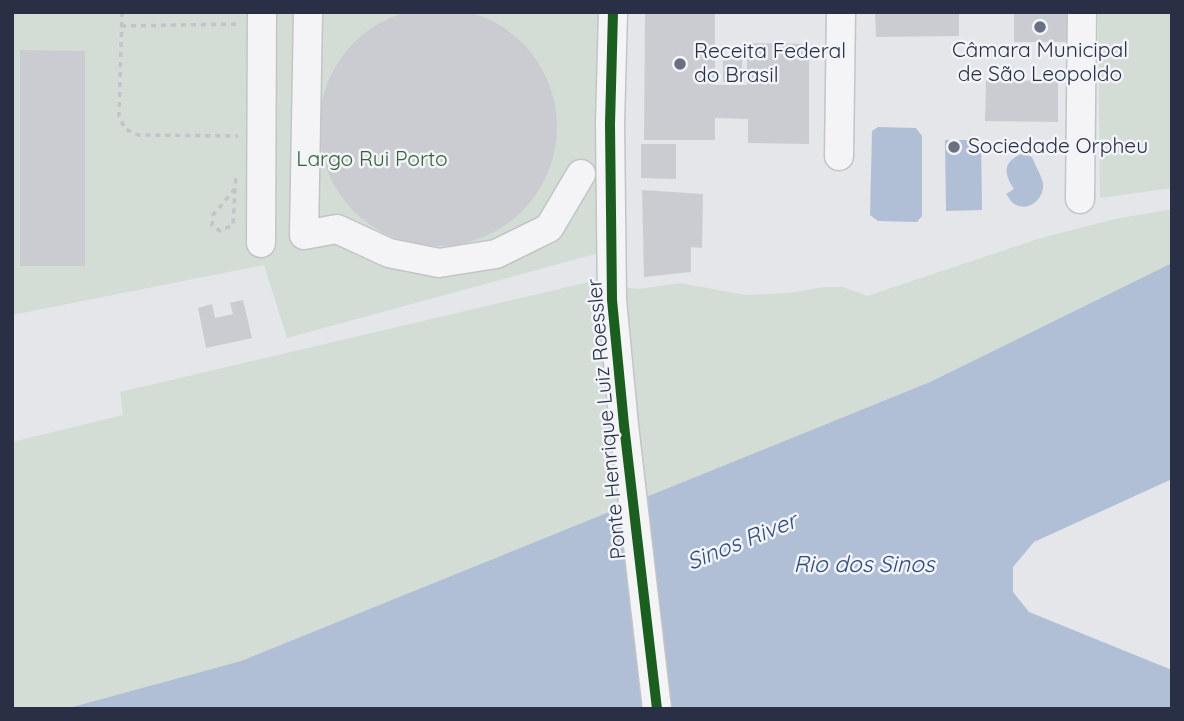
<!DOCTYPE html>
<meta charset="utf-8">
<style>
body{margin:0}
#map{position:relative;width:1184px;height:721px;overflow:hidden;background:#e4e6ea;font-family:Quicksand,sans-serif}
canvas{display:block}
.frame{position:absolute;inset:0;border:14px solid #293045;pointer-events:none}
</style>
<div id="map">
<canvas width="1184" height="721"></canvas>
<div class="frame"></div>
</div>
<script>
const ctx = document.querySelector('canvas').getContext('2d');
ctx.lineJoin = 'round';
function fillPath(path, color) {
  ctx.fillStyle = color;
  ctx.fill(path, 'evenodd');
}
function stroke(path, color, width, dash) {
  ctx.strokeStyle = color;
  ctx.lineWidth = width;
  ctx.lineCap = dash ? 'butt' : 'round';
  ctx.setLineDash(dash || []);
  ctx.stroke(path);
}
function write(font, color, halo, rows, align = 'center') {
  ctx.font = font + ' Quicksand,sans-serif';
  ctx.lineWidth = 5;
  ctx.setLineDash([]);
  ctx.textBaseline = 'middle';
  ctx.strokeStyle = halo;
  ctx.fillStyle = color;
  for (const [text, x, y, turn = 0] of rows) {
    ctx.save();
    ctx.translate(x, y);
    ctx.rotate((+turn || 0) * Math.PI / 180);
    ctx.textAlign = isNaN(turn) ? turn : align;
    if (halo) ctx.strokeText(text, 0, 0);
    ctx.fillText(text, 0, 0);
    ctx.restore();
  }
}
const green = new Path2D(`
 M12,12H601L599,253L287,338L264,265L12,315Z
 M1098,12H1172V188L1100,198Z
 M1172,209V263L930,382L241,661L65,709H12V442L123,415L120,392L589,282L639,289L680,283L745,295L789,293L824,287H843L867,296L1041,238L1115,219Z`);
const water = new Path2D(`
 M878,127L916,128L922,136V216L917,222L878,221L870,215L872,131Z
 M945,140H981L982,210L946,211Z
 M1023,153L1032,157C1035,165 1041,175 1043,183C1045,199 1027,214 1013,203C1010,201 1009,197 1006,194L1014,189C1003,172 1003,162 1023,153Z
 M1172,263V479L1034,542L1013,567V592L1029,612L1172,670V709H65L241,661L930,382Z`);
const building = new Path2D(`
 M319 127a119 119 0 1 1 238 0a119 119 0 1 1-238 0Z
 M645,12H715V85H747V43L809,44V144L748,143V119L715,118V140H644Z
 M875,12H959V36L876,37Z
 M1014,12H1067V42H1014Z
 M20,50L85,51V266H20Z
 M723,54H742V83L723,82Z
 M986,80L1058,81V122L985,121Z
 M641,144H676V179L641,178Z
 M642,190L703,194L702,248L691,247V272L644,277Z
 M243,300L252,338L206,348L198,308L212,304L215,318L233,314L230,303Z`);
const path = new Path2D(`
 M122,12L119,116L125,129L138,135L238,136
 M121,26L241,24
 M235,189L213,215L212,225L220,231L233,225L236,174`);
const minor = new Path2D(`
 M308,12L304,235L337,229L389,253L439,263L496,254L549,228L581,174
 M613,12L610,124L612,300L624,425L657,709
 M839,156L841,12
 M1080,199L1082,12
 M261,243L262,12`);
const cycleway = new Path2D(`
 M613,12L610,124L612,300L624,425L657,709`);
const markers = [
 [1040,27,7,"#6a707f"],
 [680,64,7,"#6a707f"],
 [954,147,7,"#6a707f"]
];
const poiNames = [
 ["Câmara Municipal",1040,51,"center"],
 ["de São Leopoldo",1040,75,"center"],
 ["Receita Federal",694,52],
 ["do Brasil",694,76],
 ["Sociedade Orpheu",968,147]
];
const parkNames = [
 ["Largo Rui Porto",372,160]
];
const streetNames = [
 ["Ponte Henrique Luiz Roessler",607,419,-95]
];
const waterNames = [
 ["Sinos River",742,542,-22],
 ["Rio dos Sinos",864,565]
];
fillPath(green, '#d3ddd5');
fillPath(water, '#b1bfd6');
fillPath(building, '#caccd1');
stroke(minor, '#c2c4c8', 31);
stroke(path, '#c3c4c9', 3.5, [5, 5]);
stroke(minor, '#f4f4f6', 28);
stroke(cycleway, '#1b5e20', 10);
for (const [x, y, r, color] of markers) {
  const dot = new Path2D();
  dot.arc(x, y, r, 0, 2 * Math.PI);
  ctx.fillStyle = color;
  ctx.fill(dot);
  stroke(dot, '#f2f4f9', 2.5);
}
write('21px', '#293045', '#f2f4f9', poiNames, 'left');
write('21px', '#386235', '#f2f4f9', parkNames);
write('21px', '#293045', '#f2f4f9', streetNames);
write('italic 23px', '#2f497d', '#f2f4f9', waterNames);
</script>
